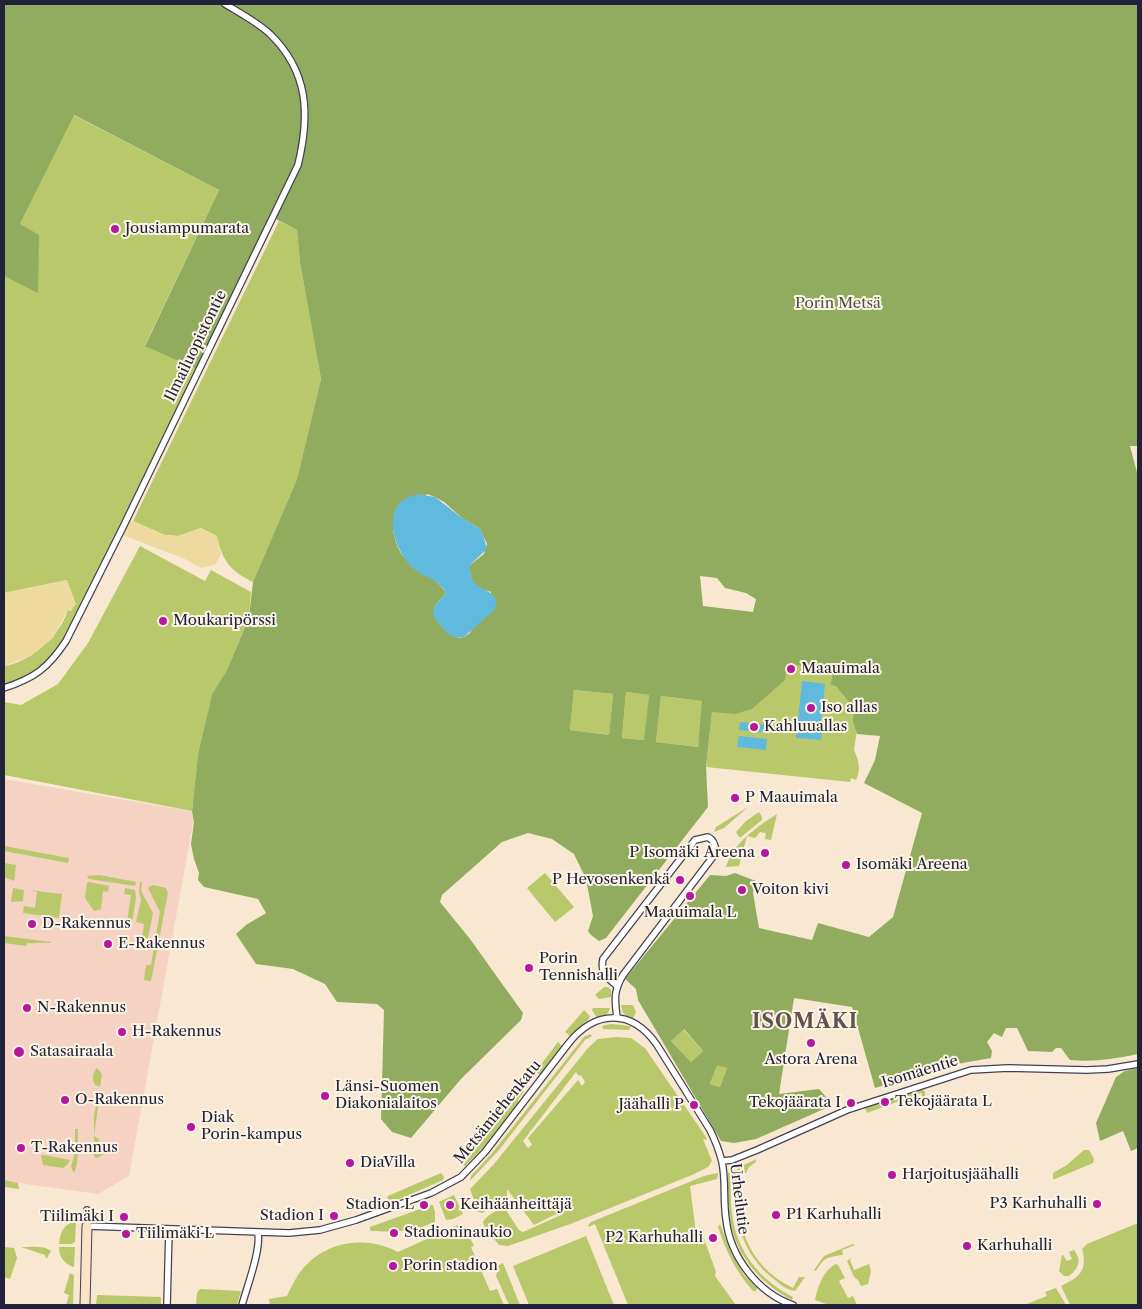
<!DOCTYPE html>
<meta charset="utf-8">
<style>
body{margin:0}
#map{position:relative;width:1142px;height:1309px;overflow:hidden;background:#f8e8d1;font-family:"Libre Caslon Text",serif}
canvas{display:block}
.frame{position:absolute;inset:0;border:5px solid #22223b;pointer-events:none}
</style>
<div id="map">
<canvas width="1142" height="1309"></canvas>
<div class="frame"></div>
</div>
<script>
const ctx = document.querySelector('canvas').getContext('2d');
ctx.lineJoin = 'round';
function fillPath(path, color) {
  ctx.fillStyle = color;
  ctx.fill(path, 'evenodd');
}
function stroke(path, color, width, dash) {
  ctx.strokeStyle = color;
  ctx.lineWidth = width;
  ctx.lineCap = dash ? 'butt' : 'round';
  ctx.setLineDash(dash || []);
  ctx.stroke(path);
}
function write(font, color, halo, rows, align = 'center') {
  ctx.font = font + ' "Libre Caslon Text",serif';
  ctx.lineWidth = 4;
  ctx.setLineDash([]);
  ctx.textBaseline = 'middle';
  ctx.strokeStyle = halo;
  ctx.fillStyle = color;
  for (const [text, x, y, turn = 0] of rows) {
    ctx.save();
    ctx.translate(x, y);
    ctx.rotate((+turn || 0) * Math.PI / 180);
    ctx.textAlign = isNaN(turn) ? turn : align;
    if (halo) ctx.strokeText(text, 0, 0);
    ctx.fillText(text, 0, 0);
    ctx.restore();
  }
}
const built = new Path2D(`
 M4,779L195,812L129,1176L98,1194L4,1181Z`);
const green = new Path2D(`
 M73,115L219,190L145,345L199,370L65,643L42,671L4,688V666C27,664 61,635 67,612C69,603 67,590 67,580L4,593V276L38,292L20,224Z
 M279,221L297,230L300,263L321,379L297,479L253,582C230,571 222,560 217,536L201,528L178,536L165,535L133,521Z
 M140,546L205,581L211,570L251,592L249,616L227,670L212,694L198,754L192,811L4,775V702L21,705L58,684L88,643Z
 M723,609L872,627L854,750C859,761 861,770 856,780L851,778L850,782L706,767Z
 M574,690L613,694L609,735L570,730Z
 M626,692L649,695L645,740L622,738Z
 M661,696L703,701L698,747L656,742Z
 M748,807L724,828L714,832L716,827Z
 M759,812L762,817V820L741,837H739L736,832L746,821Z
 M777,814L771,840L765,839L766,833L760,832L755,838L747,836L739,866L726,867C734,842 757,827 777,814Z
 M4,846L69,858L68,863L4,851Z
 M4,863L16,865L14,881L4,877Z
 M545,873L574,907L555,922L527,888Z
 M99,875L136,882L135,886L89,879L87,876Z
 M89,882L109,886L108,892L103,891L101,909L94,911L85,898L87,883Z
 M140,882H142L141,891L153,913L148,938H142L144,924L136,922L141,900L139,892Z
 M153,885L166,888L168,893L151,981L144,980L146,965H151L160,912L148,888Z
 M13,888L24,890L23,901L11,902Z
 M125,888L135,890L136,898L132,922H127L131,895L124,894Z
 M28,890L62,894L59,918L23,913L24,906L35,908L37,892Z
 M4,936L51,942L50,943C41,942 35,944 27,943L26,946L4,943Z
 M604,987H608L611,990V997L599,999L595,995Z
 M621,1005H633L636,1012L632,1020L623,1013Z
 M593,1008H610C608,1015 604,1017 598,1020L592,1010Z
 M584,1010L590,1016L588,1020L570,1036L565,1032Z
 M611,1024L631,1026L629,1030L603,1029L602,1026Z
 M683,1029L703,1051L691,1062L671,1041Z
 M590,1034L592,1036L585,1040L499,1150L470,1181L471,1176L493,1152L584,1037Z
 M616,1037L631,1038L645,1048L706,1137L707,1140L703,1139L712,1161L708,1167L692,1175L573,1223L508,1246L499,1245L485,1228L483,1222C487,1215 498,1208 506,1210L519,1230L523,1232L561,1215L562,1211L534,1225L507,1189V1197L503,1202L482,1213L478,1212L470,1189L494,1164L588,1048L598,1039ZM576,1072L579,1076L581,1075L585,1082L582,1086L578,1080L528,1138L532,1145L528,1148L523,1141Z
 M558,1042L563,1047L541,1075L536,1073V1071Z
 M717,1064L727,1068L720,1087L710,1084Z
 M97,1068L102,1074L100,1087L95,1085C92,1079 92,1074 97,1068Z
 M522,1089L524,1091L518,1100L519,1103L483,1148L465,1166L462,1165L481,1143Z
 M921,1089L925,1091V1098L923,1099L921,1093L867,1113L865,1108Z
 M96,1106L98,1107L94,1136L100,1140L97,1143L94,1141V1115Z
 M75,1129H78C77,1142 80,1161 74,1173L71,1167L75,1153Z
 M111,1144C108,1151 104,1155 97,1158L94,1157V1152L97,1149Z
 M1084,1150H1089L1094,1159L1093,1163L1055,1179H1053V1173L1067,1165Z
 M41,1155H44L70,1160L67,1165L63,1168L43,1165Z
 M756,1159V1162L749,1167L746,1173H740C733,1221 747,1266 793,1288L799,1277H805L795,1291C787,1290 781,1285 775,1280C741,1255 730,1211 736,1171L738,1168Z
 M730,1170C731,1184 730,1199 732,1213C736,1251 760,1280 793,1297L792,1300C758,1282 733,1252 729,1213C727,1200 728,1187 728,1174Z
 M441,1173L444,1177L443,1180L393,1202L387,1198L388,1196Z
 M717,1173L718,1174L717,1179L690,1186L696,1233H702L716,1272L715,1276L736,1305H628L595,1224L589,1227L588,1225L591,1222L704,1176Z
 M4,1180L18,1183L19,1189L4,1187Z
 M454,1195L463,1214L453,1219L446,1220L439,1202Z
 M431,1205H433L435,1212V1222C412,1232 396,1232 371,1231L370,1229V1227Z
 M76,1221L75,1242L72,1244H59C60,1232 64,1224 76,1221Z
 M1138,1223V1305H1070L1061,1286C1080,1277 1088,1270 1082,1249L1087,1244Z
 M720,1224L732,1255L744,1275L757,1288L756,1291H753C736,1272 726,1251 718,1227Z
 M458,1225L466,1229L474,1246L471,1247L490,1291L497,1289L504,1305H270L269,1299L287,1296C290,1289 294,1282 298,1275C321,1242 363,1234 398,1252Z
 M586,1236L614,1305H529L513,1266Z
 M853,1244L855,1245L842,1250L843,1255C828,1257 824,1257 816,1271L814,1270L824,1256Z
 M4,1247L14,1248L17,1258L10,1279L4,1277Z
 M21,1247C30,1247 44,1245 51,1251L47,1258H46L45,1255Z
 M59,1247H75L74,1267C64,1264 59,1257 59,1247Z
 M1074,1250C1082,1260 1079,1268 1069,1276H1064L1059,1271L1062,1255H1063L1067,1261L1072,1259L1069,1252Z
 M851,1258L850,1260L854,1270L869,1264L871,1271L868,1284L861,1286L858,1280L854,1277L847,1261Z
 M503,1263L520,1305H509L496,1276L499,1265Z
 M836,1264L838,1265L845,1278L839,1281L848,1298L853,1296L857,1305H829L815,1300C818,1287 823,1270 836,1264Z
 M70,1273L74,1275L73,1305H66L69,1295L64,1293Z
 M1056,1288L1066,1305H1024L1047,1296L1045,1292Z
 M200,1289L241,1291L237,1305H196L197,1293Z
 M97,1295L161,1297V1305H96Z`);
const forest = new Path2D(`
 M4,4H1138V446H1130L1138,476V1054C1115,1059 1093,1062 1070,1060L1061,1048H1056L1052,1052L1028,1051L1017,1028H1006L1002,1037L994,1033L987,1042L992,1051L991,1058L957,1064L875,1088L852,1007L794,998L779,1094L819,1089L833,1105L756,1139L734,1143L721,1141L638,1000L636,989L625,979L710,875L726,876L735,873L761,883L762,891L754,888L753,893L759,928L812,940L818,923L869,937L893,917L922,813L864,783L875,760L880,736L857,734L853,721L854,708L836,686L831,685L833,669L787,664L785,680L752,709L735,714L712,712L706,766L708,807L606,938L599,941L591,935L588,931L593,916L586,879L574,854L552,839L528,833L502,842L442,895L440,902L470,939L523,1013L521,1020L461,1079L411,1138L392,1132L381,1119L384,1010L377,1004L337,1002L325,984L293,969L256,964L236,934L246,925L266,913L258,899L204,887L198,880L199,873L194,859L191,844L194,822L192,811L198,754L212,694L227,670L249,617L253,582L297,479L321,379L300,263L297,230L274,218L199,370L145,346L219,190L74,115L20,224L39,235L38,293L4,276ZM427,494L435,497L444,502L462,518L480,529L487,544L484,554L470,565C469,582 475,587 491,592L470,633L464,637L458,638L434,607L446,593C437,576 415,571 403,556C397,548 395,539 393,530ZM700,576L717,578L725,588L746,593L756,599L753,612L703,606ZM574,690L613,694L609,735L570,730ZM626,692L649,695L644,740L622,738ZM661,696L702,701L698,747L656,742ZM684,1029L703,1051L691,1062L671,1041ZM717,1065L727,1068L720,1087L710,1084Z
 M1138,1068V1148L1131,1151L1123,1131L1100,1141L1096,1123L1116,1077L1125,1071Z`);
const sand = new Path2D(`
 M127,519L165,535L178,536L201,528L217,536L221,554L215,565L201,568L185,559L120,534Z
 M67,580L76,604L71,611H67L53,638L31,656L4,666V593Z`);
const water = new Path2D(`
 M418,494L435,497L462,518L480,529L483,535L487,549L470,565C468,594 491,583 497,603L494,610L464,637C448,640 441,626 433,615L434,607L446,593C439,578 425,579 413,568C398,555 383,519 401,502C405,498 412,496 418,494Z
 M802,681L825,684L820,732L822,733L821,740L796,738Z
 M740,722L769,725L768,733L739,730Z
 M739,736L767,739L766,750L737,747Z`);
const street = new Path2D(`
 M4,688C35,678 48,668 66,641L123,527L298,165C310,115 309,72 270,34C257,22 240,13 225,4
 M617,986C607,978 600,972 603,959L695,840L708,837C715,841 716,847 715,854L623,975C613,992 615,1000 617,1018
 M722,1161L732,1160L757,1150L847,1110L971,1070L1008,1068L1087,1070L1108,1069L1138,1064
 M87,1210V1226L289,1233L320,1230L356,1220L431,1193L461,1177L485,1152L568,1044C595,1010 631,1008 657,1045L710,1130C715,1140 719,1150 722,1162C726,1180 723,1200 726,1219C730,1257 758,1293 793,1305
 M167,1305L169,1229
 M242,1305C247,1287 261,1250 258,1233`);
const secondary = new Path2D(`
 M85,1305L87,1226`);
const markers = [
 [115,229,5,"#b5179e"],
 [163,621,5,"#b5179e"],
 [791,669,5,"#b5179e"],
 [811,708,5,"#b5179e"],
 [754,727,5,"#b5179e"],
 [735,798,5,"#b5179e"],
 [765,853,5,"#b5179e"],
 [846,865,5,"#b5179e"],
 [680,880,5,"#b5179e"],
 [742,890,5,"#b5179e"],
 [690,896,5,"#b5179e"],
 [32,924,5,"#b5179e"],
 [108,944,5,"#b5179e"],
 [529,968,5,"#b5179e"],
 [27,1008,5,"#b5179e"],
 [122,1032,5,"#b5179e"],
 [811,1043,5,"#b5179e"],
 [19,1052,6,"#b5179e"],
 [325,1096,5,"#b5179e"],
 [65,1100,5,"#b5179e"],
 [885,1102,5,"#b5179e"],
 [851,1103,5,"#b5179e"],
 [694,1105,5,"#b5179e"],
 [191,1127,5,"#b5179e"],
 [21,1148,5,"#b5179e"],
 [350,1163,5,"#b5179e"],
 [892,1175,5,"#b5179e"],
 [1097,1204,5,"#b5179e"],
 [424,1205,5,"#b5179e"],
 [450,1205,5,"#b5179e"],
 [776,1215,5,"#b5179e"],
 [334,1216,5,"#b5179e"],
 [124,1217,5,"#b5179e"],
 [394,1233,5,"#b5179e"],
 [126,1234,5,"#b5179e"],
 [713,1238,5,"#b5179e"],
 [967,1246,5,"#b5179e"],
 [393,1266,5,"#b5179e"]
];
const poiNames = [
 ["Jousiampumarata",125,229],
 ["Moukaripörssi",173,621],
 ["Maauimala",801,669],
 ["Iso allas",821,708],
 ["Kahluuallas",764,727],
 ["P Maauimala",745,798],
 ["P Isomäki Areena",755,853,"right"],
 ["Isomäki Areena",856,865],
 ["P Hevosenkenkä",670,880,"right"],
 ["Voiton kivi",752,890],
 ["Maauimala L",690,913,"center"],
 ["D-Rakennus",42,924],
 ["E-Rakennus",118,944],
 ["Porin",539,959],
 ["Tennishalli",539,976],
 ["N-Rakennus",37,1008],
 ["H-Rakennus",132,1032],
 ["Satasairaala",30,1052],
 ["Astora Arena",811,1060,"center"],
 ["Länsi-Suomen",335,1087],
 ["Diakonialaitos",335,1104],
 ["O-Rakennus",75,1100],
 ["Tekojäärata L",895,1102],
 ["Tekojäärata I",841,1103,"right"],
 ["Jäähalli P",684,1105,"right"],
 ["Diak",201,1118],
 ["Porin-kampus",201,1135],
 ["T-Rakennus",31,1148],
 ["DiaVilla",360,1163],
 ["Harjoitusjäähalli",902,1175],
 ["P3 Karhuhalli",1087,1204,"right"],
 ["Stadion L",414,1205,"right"],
 ["Keihäänheittäjä",460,1205],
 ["P1 Karhuhalli",786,1215],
 ["Stadion I",324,1216,"right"],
 ["Tiilimäki I",114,1217,"right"],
 ["Stadioninaukio",404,1233],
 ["Tiilimäki L",136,1234],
 ["P2 Karhuhalli",703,1238,"right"],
 ["Karhuhalli",977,1246],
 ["Porin stadion",403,1266]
];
const parkNames = [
 ["Porin Metsä",838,304]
];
const streetNames = [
 ["Ilmailuopistontie",196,346,-64],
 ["Isomäentie",920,1072,-17],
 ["Metsämiehenkatu",498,1112,-51],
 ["Urheilutie",739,1199,83]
];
const districtNames = [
 ["ISOMÄKI",805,1022]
];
fillPath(built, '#f5d2c2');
fillPath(green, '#b9c86b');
fillPath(forest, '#92ac5f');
fillPath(sand, '#eeda9e');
fillPath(water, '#60badd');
stroke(street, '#424052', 8);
stroke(secondary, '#424052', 11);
stroke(street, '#fff', 5.5);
stroke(secondary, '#fce5c4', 9);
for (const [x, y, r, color] of markers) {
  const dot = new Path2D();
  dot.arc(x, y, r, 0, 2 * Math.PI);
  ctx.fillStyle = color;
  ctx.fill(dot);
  stroke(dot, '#fcf5e5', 2);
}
write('15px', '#22223b', '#fcf5e5', poiNames, 'left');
write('15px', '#4f5449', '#fcf5e5', parkNames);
write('15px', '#22223b', '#fcf5e5', streetNames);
ctx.letterSpacing = '1px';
write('bold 20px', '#61524f', '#fcf5e5', districtNames);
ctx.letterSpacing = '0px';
</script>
